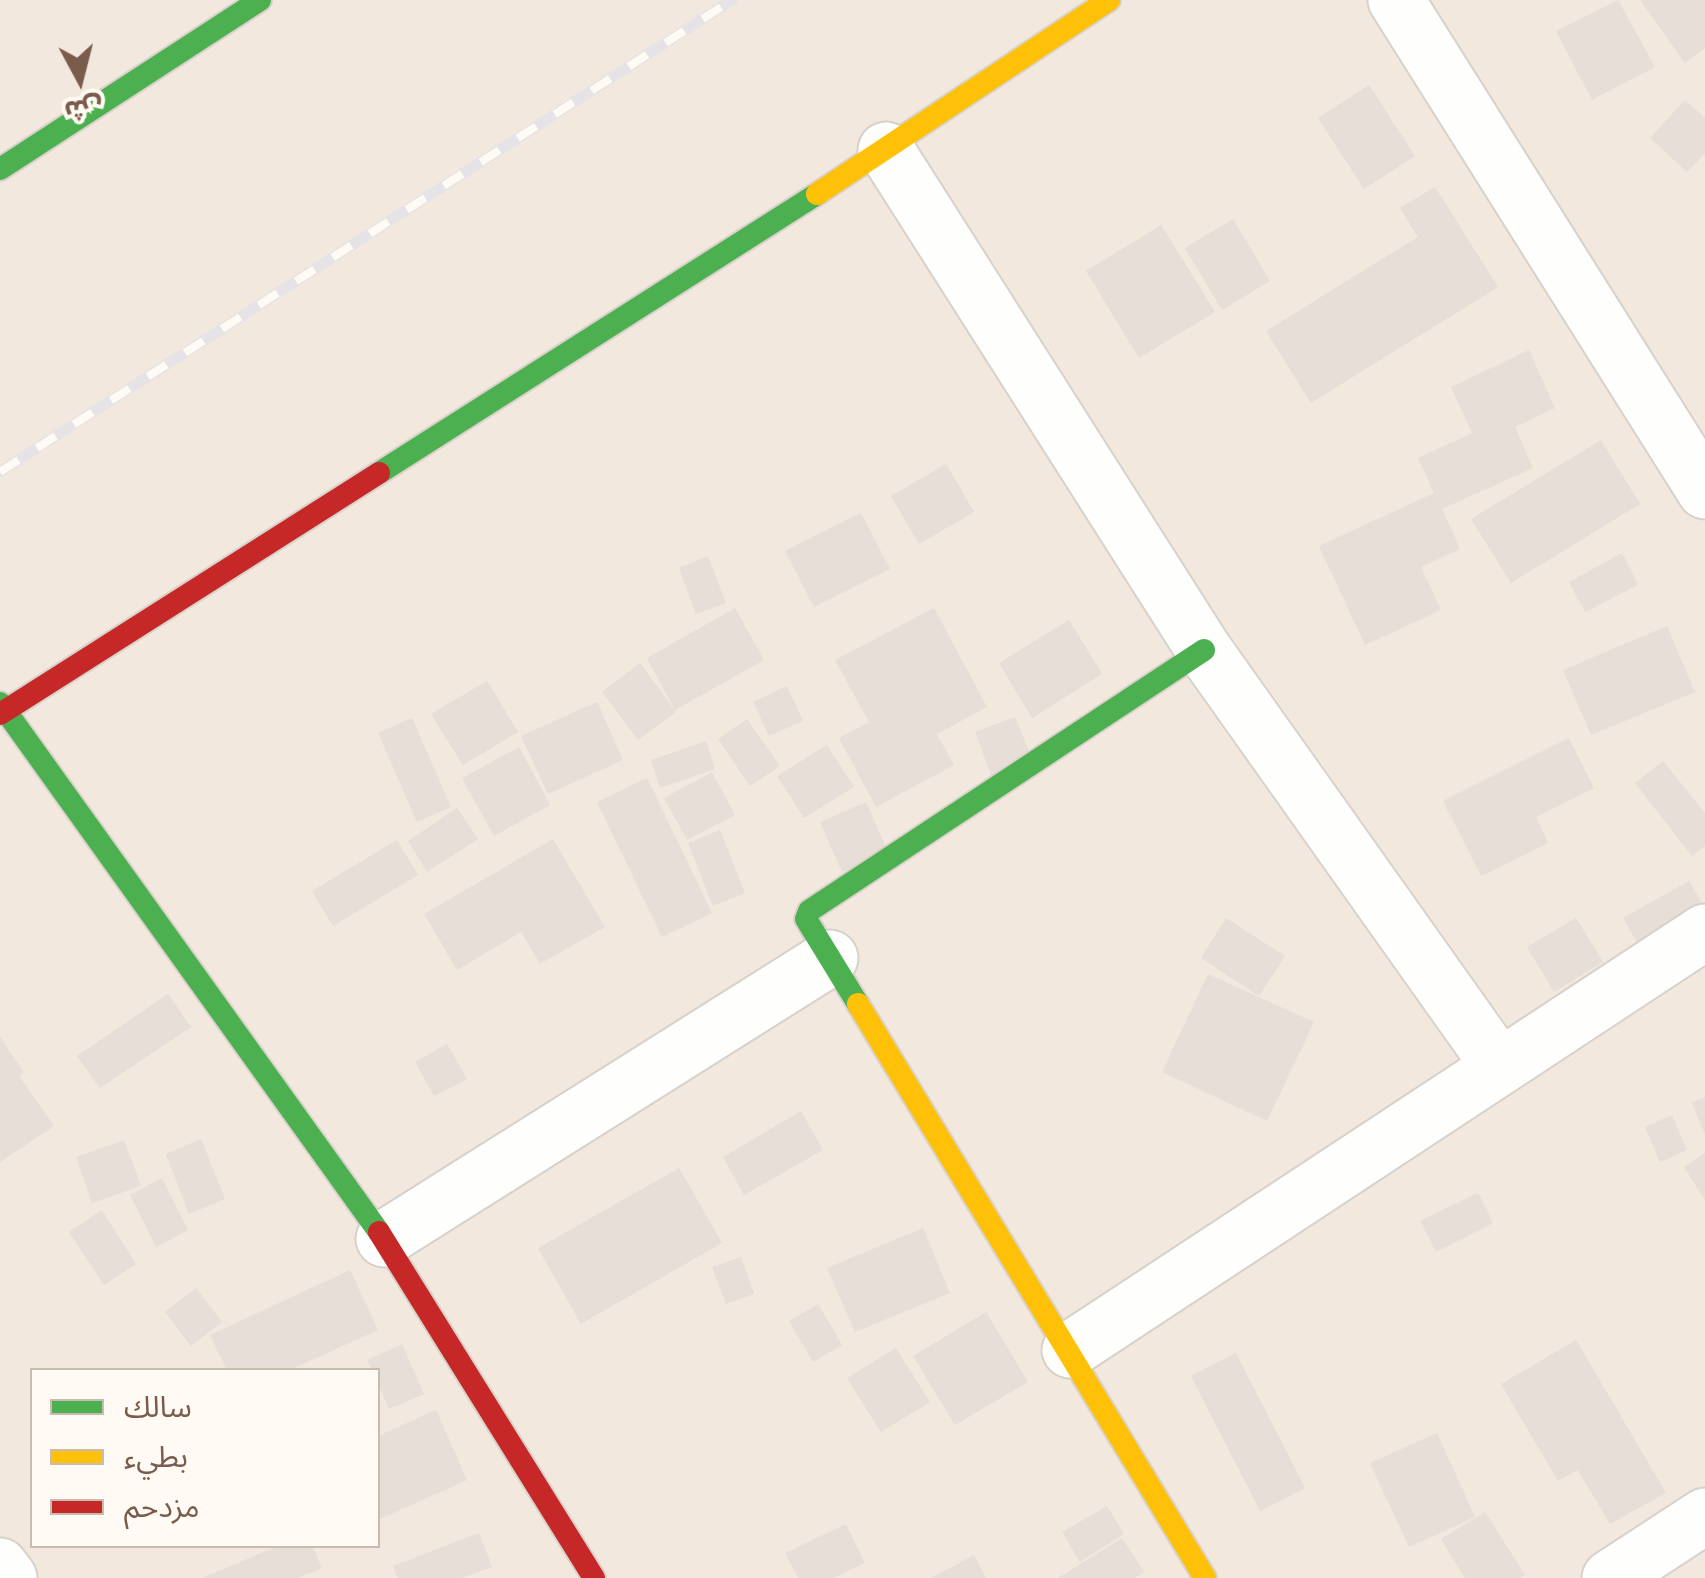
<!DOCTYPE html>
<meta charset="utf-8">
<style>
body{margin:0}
#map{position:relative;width:1705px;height:1578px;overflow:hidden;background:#f9f5f0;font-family:Montserrat,"Noto Sans Arabic",sans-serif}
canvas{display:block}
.legend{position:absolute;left:30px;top:1368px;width:350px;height:180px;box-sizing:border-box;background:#fffaf3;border:2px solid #cabbb1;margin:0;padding:12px 18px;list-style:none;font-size:30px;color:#7a5c4d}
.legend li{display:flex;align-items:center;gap:20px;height:50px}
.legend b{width:50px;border:2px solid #cabbb1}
.north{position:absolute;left:30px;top:30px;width:100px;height:100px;-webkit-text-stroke:8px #fffaf3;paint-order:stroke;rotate:173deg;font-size:28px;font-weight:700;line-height:40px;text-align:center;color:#7a5c4d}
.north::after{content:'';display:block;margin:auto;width:35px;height:45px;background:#7a5c4d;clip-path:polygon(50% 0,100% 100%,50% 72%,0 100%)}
</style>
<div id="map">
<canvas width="1705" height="1578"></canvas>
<ul class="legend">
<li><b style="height:12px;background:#4caf50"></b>سالك</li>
<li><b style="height:12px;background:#ffc107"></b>بطيء</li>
<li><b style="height:12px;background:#c62828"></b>مزدحم</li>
</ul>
<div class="north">ش</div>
</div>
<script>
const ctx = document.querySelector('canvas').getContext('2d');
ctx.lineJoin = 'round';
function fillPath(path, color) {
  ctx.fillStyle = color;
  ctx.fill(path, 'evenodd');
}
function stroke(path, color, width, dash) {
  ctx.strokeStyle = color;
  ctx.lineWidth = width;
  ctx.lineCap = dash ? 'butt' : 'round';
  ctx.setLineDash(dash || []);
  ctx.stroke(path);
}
const residential = new Path2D(`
 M0,0H1705V1578H0ZM32,1370H378V1546H32Z`);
const building = new Path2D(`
 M1618,0L1655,67L1592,100L1556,31Z
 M1640,0H1705V48L1685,63Z
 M1369,85L1415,156L1364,189L1318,118Z
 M1685,100L1705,118V153L1687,172L1650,138Z
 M1435,187L1498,287L1311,403L1266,331L1418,237L1400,208Z
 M1233,219L1270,281L1222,310L1185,248Z
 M1161,225L1215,312L1139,358L1086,271Z
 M1529,350L1555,408L1515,427L1533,468L1442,509L1460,549L1421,567L1441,610L1365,645L1319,546L1434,493L1418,458L1472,433L1451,387Z
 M1601,440L1640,504L1511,583L1471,519Z
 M946,464L974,512L919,544L891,496Z
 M861,513L890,569L814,607L785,551Z
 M1622,553L1638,585L1585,612L1569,582Z
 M708,556L726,603L696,614L679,568Z
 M735,608L764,660L675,710L647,658Z
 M934,608L987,707L937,734L954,765L876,807L839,738L869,722L835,660Z
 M1069,620L1102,674L1032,718L999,663Z
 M1667,626L1695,692L1591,735L1563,670Z
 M640,663L676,712L638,740L602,692Z
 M487,681L518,732L463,765L431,714Z
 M787,686L803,721L769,736L753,702Z
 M597,702L623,760L548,794L521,736Z
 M1015,717L1033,761L992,777L975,732Z
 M412,718L451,807L417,822L378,733Z
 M747,719L780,766L750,786L718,739Z
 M1569,738L1594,788L1536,817L1548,843L1481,876L1443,801Z
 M706,741L715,769L660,788L651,760Z
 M827,745L854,787L804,818L777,776Z
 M519,747L550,805L494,836L462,778Z
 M1663,761L1705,813V846L1692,856L1635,783Z
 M712,772L735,815L687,840L664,798Z
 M647,778L712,913L662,937L597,802Z
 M866,802L888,852L842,872L820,822Z
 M457,808L478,839L427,872L408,841Z
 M720,830L745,893L713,906L688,843Z
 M553,839L605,927L540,964L521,932L457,970L424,914Z
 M397,840L418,875L333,926L312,891Z
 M1689,881L1705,909L1645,956L1623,918Z
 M1226,918L1285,956L1259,996L1201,958Z
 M1576,918L1603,962L1554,992L1527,947Z
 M1208,974L1314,1022L1267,1121L1162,1072Z
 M168,994L191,1027L100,1088L77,1056Z
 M0,1037L24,1073L19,1076L54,1126L0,1162Z
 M447,1044L467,1079L434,1096L415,1062Z
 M1705,1097V1135L1692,1103Z
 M801,1111L823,1150L744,1195L723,1157Z
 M1672,1115L1687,1150L1660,1162L1645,1127Z
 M201,1139L225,1199L189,1214L166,1154Z
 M124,1140L141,1186L92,1203L76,1157Z
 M1705,1153V1200L1684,1167Z
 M679,1168L722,1243L581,1324L538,1248Z
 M162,1178L188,1230L156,1247L130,1195Z
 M1478,1193L1493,1223L1436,1252L1420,1221Z
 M102,1210L136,1264L104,1285L69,1232Z
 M923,1228L950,1293L855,1332L827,1268Z
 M741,1257L754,1294L726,1304L712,1267Z
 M350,1270L378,1330L290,1370H227L210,1335Z
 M196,1288L222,1322L191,1346L165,1312Z
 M818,1304L842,1345L813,1362L789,1321Z
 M986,1312L1028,1382L955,1425L913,1356Z
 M1576,1340L1666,1493L1610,1524L1578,1470L1558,1481L1501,1384Z
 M402,1344L424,1394L389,1409L378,1383V1370H372L367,1360Z
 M896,1348L930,1402L881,1432L847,1378Z
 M1236,1353L1305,1488L1260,1511L1191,1376Z
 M436,1410L467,1480L378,1520V1436Z
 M1437,1433L1475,1517L1409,1547L1370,1463Z
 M1107,1506L1124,1534L1080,1562L1062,1532Z
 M1485,1512L1525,1575L1520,1578H1465L1441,1539Z
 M846,1524L865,1563L834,1578H798L785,1553Z
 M479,1533L492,1567L462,1578H398L393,1566Z
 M1122,1538L1144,1572L1135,1578H1058Z
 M278,1546H312L322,1568L298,1578H202Z
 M974,1555L986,1578H931Z`);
const street = new Path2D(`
 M1396,0L1705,491
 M886,150L1204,650L1500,1067
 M384,1239L830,958
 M1070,1350L1705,932
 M0,1566L9,1578
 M1610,1578L1705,1516`);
const fast = new Path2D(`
 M0,169L260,0
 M379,473L817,194
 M0,703L379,1232
 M858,1004L806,919L809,911L1204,650`);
const slow = new Path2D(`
 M817,194L1109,0
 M858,1004L1205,1578`);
const jam = new Path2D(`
 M0,714L379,473
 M379,1232L594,1578`);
const rail = new Path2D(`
 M0,472L732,0`);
fillPath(residential, '#f2e8de');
fillPath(building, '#e6ded7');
stroke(street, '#d7d1cb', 59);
stroke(fast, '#d9d2cb', 26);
stroke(slow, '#d9d2cb', 26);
stroke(jam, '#d9d2cb', 26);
stroke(street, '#fefefd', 55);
stroke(fast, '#4caf50', 22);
stroke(slow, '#ffc107', 22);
stroke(jam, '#c62828', 22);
stroke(rail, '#e6e3e7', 11);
stroke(rail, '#fffaf3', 8, [22]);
</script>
